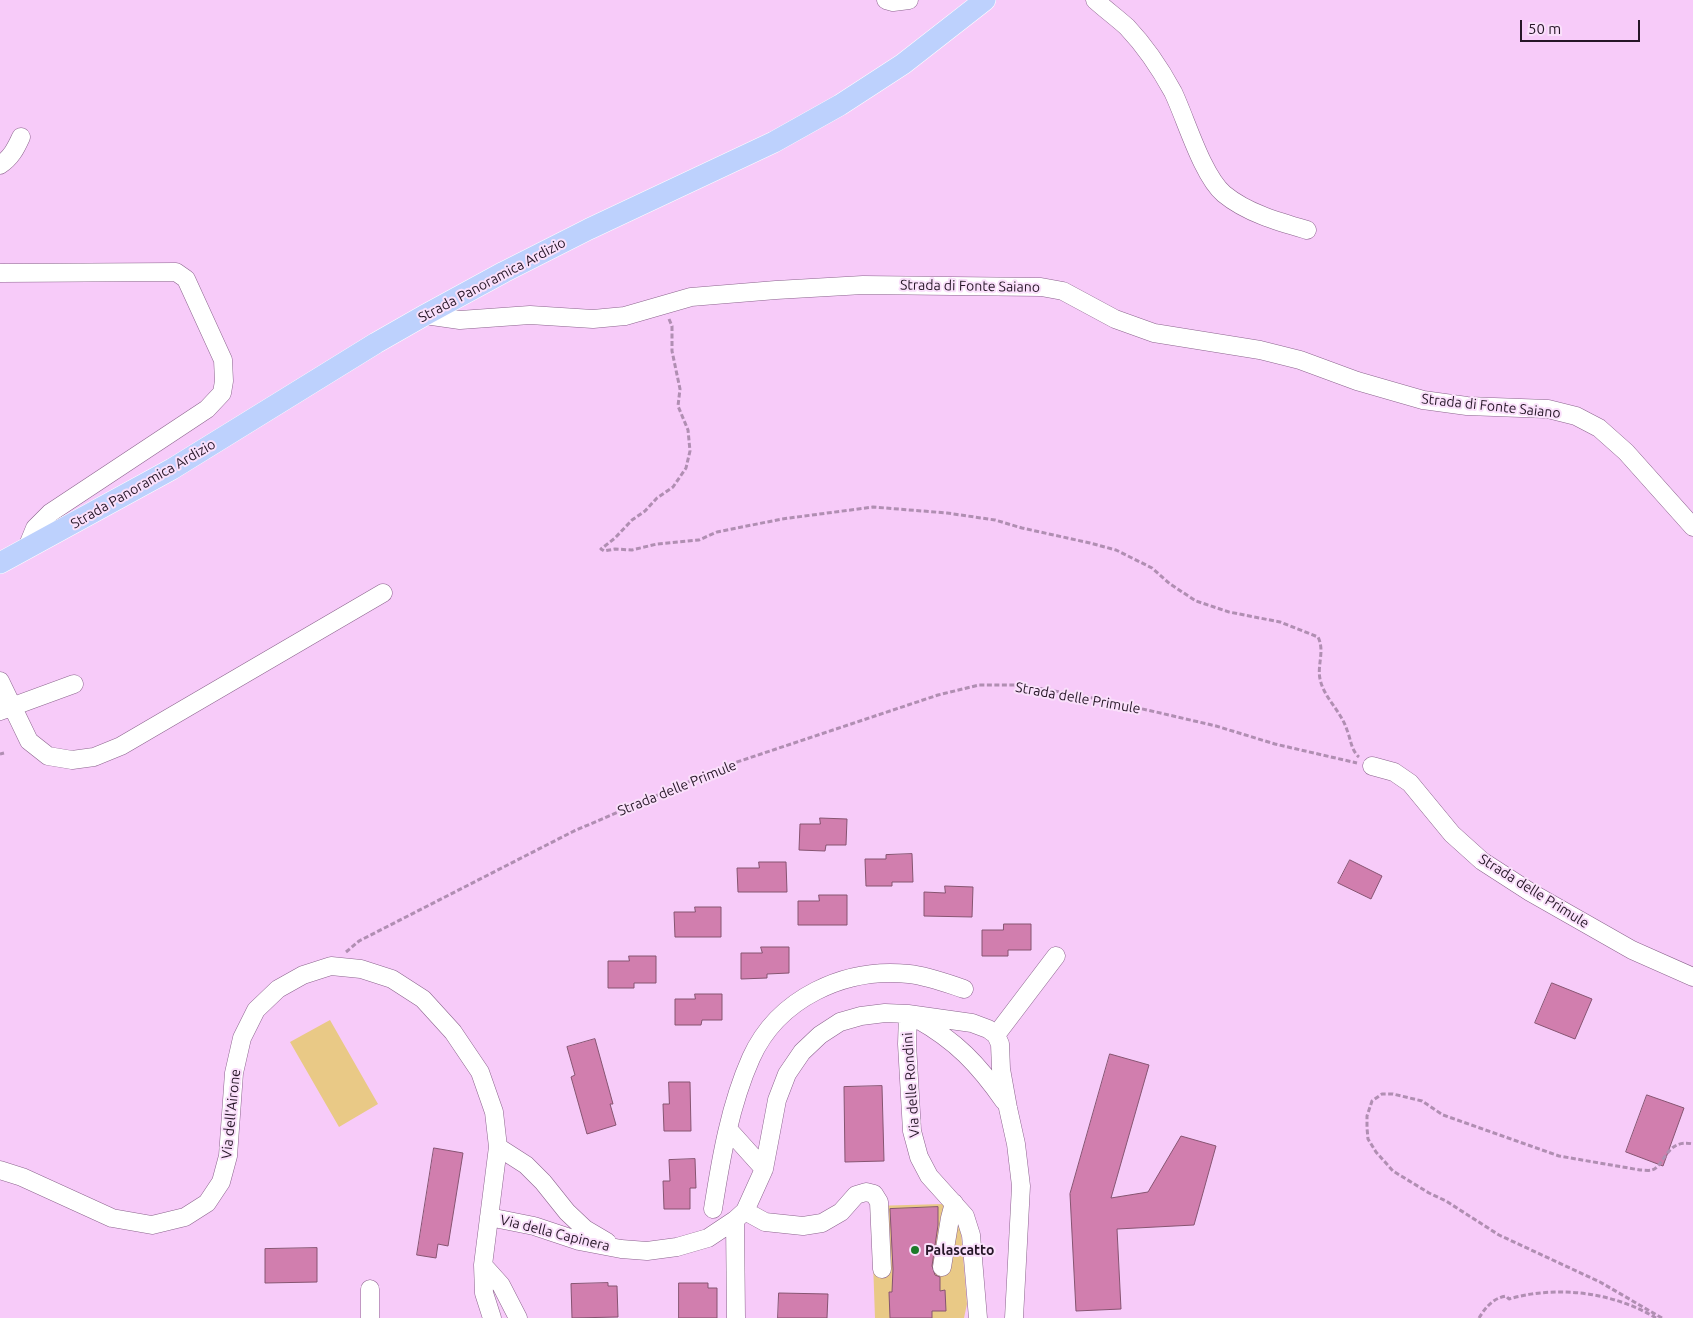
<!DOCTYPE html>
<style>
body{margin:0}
#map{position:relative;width:1693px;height:1318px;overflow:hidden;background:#f7cbf9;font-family:Ubuntu,sans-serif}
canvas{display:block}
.scale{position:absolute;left:1520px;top:20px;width:120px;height:22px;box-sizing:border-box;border:2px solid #261627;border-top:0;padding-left:6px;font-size:15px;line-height:18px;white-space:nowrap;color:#261627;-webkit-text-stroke:4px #fae0fb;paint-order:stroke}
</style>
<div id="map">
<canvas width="1693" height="1318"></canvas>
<div class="scale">50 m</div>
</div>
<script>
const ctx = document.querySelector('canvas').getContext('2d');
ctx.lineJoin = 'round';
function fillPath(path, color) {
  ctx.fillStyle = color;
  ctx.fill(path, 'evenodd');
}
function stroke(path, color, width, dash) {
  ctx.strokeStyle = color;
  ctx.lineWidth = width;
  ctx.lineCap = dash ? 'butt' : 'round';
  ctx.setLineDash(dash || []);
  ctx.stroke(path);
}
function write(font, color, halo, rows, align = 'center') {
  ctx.font = font + ' Ubuntu,sans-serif';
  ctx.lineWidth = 4;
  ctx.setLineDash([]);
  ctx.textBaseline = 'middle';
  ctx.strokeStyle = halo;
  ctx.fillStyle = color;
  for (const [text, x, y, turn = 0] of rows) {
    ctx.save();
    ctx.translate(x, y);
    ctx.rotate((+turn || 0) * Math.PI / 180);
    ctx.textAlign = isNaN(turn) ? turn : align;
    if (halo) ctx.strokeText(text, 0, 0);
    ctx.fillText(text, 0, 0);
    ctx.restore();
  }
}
const green = new Path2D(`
 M330,1020L378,1104L339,1127L290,1042Z
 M944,1204L956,1217L961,1232L967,1304L964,1318H875L871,1206Z`);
const building = new Path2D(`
 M820,818L847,819L846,845H826L825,851L799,850L800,824H820Z
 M912,854L913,882H892V886H866L865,859H886V855Z
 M1350,860L1382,876L1371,899L1338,883Z
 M759,862H786L787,892H738L737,868H759Z
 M945,886L973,887L972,917L924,916V892L945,893Z
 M819,895H847V925H798V901H819Z
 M695,907H721V937H675L674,912H695Z
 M1004,924H1031V950H1008V956H982V930H1003Z
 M761,947H789V973L767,974V978L741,979V953H762Z
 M629,956H656V983H634V988H608V961H629Z
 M1552,983L1592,999L1575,1039L1535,1023Z
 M695,994H722V1020H702L701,1025H675V999H695Z
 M595,1039L613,1104H610L616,1125L587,1134L571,1077L575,1075L567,1047Z
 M1110,1054L1149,1065L1111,1198L1148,1192L1181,1136L1216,1146L1194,1225L1117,1229L1121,1309L1076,1311L1070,1194Z
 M669,1082H690L691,1131H664L663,1104H669Z
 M882,1086L884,1161L845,1162L844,1087Z
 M1647,1095L1684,1108L1663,1166L1626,1152Z
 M434,1148L463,1153L448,1246L438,1244L436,1258L417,1255Z
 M695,1159L696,1188H690V1209H664L663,1181H670L669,1160Z
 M938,1207V1225L932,1266L935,1275L940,1277V1291L945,1290L946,1311H932V1318H890L889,1292H892L893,1269L890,1209Z
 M317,1248V1282L265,1283V1249Z
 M608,1283V1286H617L618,1317L572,1318L571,1284Z
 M679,1283H708V1288H717V1318H679Z
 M779,1293L828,1294L827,1318H778Z`);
const path = new Path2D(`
 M669,319L672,326V351L680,389L678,406L688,430L690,451L686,468L673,487L657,498L645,511L632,520L615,538L601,549L604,551L615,549L632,550L657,544L699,540L717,532L782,519L873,507L947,513L995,520L1022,528L1090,543L1116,550L1152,568L1170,584L1196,601L1229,612L1280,622L1318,637C1325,651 1317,665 1320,679C1324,698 1341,711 1347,730C1351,740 1351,750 1359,757
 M0,754L4,753
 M346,952L359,941L574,831L728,765L938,695L979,685H1021L1088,697L1156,712L1216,726L1275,744L1357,763
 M1479,1318C1485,1308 1493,1298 1506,1296L1509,1299C1557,1285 1613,1292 1656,1318
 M1662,1318L1600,1282L1499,1235L1446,1201L1429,1193L1393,1171L1376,1152L1368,1139L1367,1128V1116L1372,1101L1382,1094H1393L1422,1101L1443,1115L1559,1156L1640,1170C1643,1170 1649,1171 1652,1170C1665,1166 1666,1138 1693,1144`);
const minor = new Path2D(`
 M886,0L893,2L909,0
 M1095,0C1105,9 1117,18 1127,27C1144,45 1161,70 1173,92C1186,119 1202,175 1224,194C1247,213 1279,222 1307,230
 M0,165C11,158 16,148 21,137
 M0,273L176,272L186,279L223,360L224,381L222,393L207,409L50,513L35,528L26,550
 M425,315L460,320L530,315L593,319L625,316L691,297L776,290L863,285L1041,287L1063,291L1115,319L1154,333L1260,350L1300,360L1357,381L1423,400L1467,406L1548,409L1576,416L1599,428L1626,452L1693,527
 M0,681L29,741L48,756L72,760L94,757L121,746L383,593
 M0,711L74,684
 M1372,766L1394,772L1410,783L1452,834L1482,861L1530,892L1632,950L1693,977
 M908,1014L907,1044L912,1131L919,1157L929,1176L965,1216L971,1235L978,1318
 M917,1019C956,1041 978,1064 1004,1101
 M996,1035L1056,956
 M728,1129L764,1169
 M498,1147L526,1165L543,1182L567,1212L585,1229L607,1242
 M0,1170L22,1177L112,1218L152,1225L185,1217L207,1203L221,1182L228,1156L234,1073L242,1038L256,1010L278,989L303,975L331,966L361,969L392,979L423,999L453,1032L480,1072L494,1112L498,1147L483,1265L484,1293L492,1318
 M713,1209C721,1158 730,1105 751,1058C778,998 845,967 909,974C928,976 946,983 964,989
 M745,1211L765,1222L803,1226L822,1223L841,1212L856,1195L866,1192L874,1194L879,1202L882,1269
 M489,1217L534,1226L579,1241L621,1249L647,1251L677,1247L708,1238L735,1220L745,1211L764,1169L777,1100L787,1074L802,1052L820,1035L840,1022L861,1016L885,1013L908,1014L972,1023L988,1029L996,1035L1000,1044L1001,1069L1008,1108L1016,1144L1021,1186L1014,1318
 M735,1220L736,1318
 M483,1265L501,1285L518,1318
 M942,1267L950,1218L954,1203
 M370,1289V1318`);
const major = new Path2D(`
 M0,563L172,469L376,343L425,315L504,272L589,229L774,142L840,105L903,64L985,0`);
const markers = [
 [915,1250,5,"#1d7a29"]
];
const streetNames = [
 ["Strada Panoramica Ardizio",492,280,-28],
 ["Strada di Fonte Saiano",970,286,1],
 ["Strada di Fonte Saiano",1491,406,6],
 ["Strada Panoramica Ardizio",143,484,-30],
 ["Strada delle Primule",1078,698,10],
 ["Strada delle Primule",677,788,-22],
 ["Strada delle Primule",1534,891,32],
 ["Via delle Rondini",911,1085,-94],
 ["Via dell'Airone",231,1114,-84],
 ["Via della Capinera",555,1233,14]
];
const poiNames = [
 ["Palascatto",925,1250]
];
fillPath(green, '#e9c986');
fillPath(building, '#d17eae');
stroke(building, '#865471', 1);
stroke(minor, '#8b648d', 19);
stroke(major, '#fff', 22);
stroke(path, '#b08eb2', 3, [5, 2.5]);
stroke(minor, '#fff', 18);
stroke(major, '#bdd1fd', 21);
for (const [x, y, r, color] of markers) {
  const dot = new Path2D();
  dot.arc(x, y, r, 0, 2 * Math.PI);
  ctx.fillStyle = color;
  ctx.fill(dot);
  stroke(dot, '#fae0fb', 2);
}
write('14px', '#261627', '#fae0fb', streetNames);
write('bold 14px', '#261627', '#fae0fb', poiNames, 'left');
</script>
